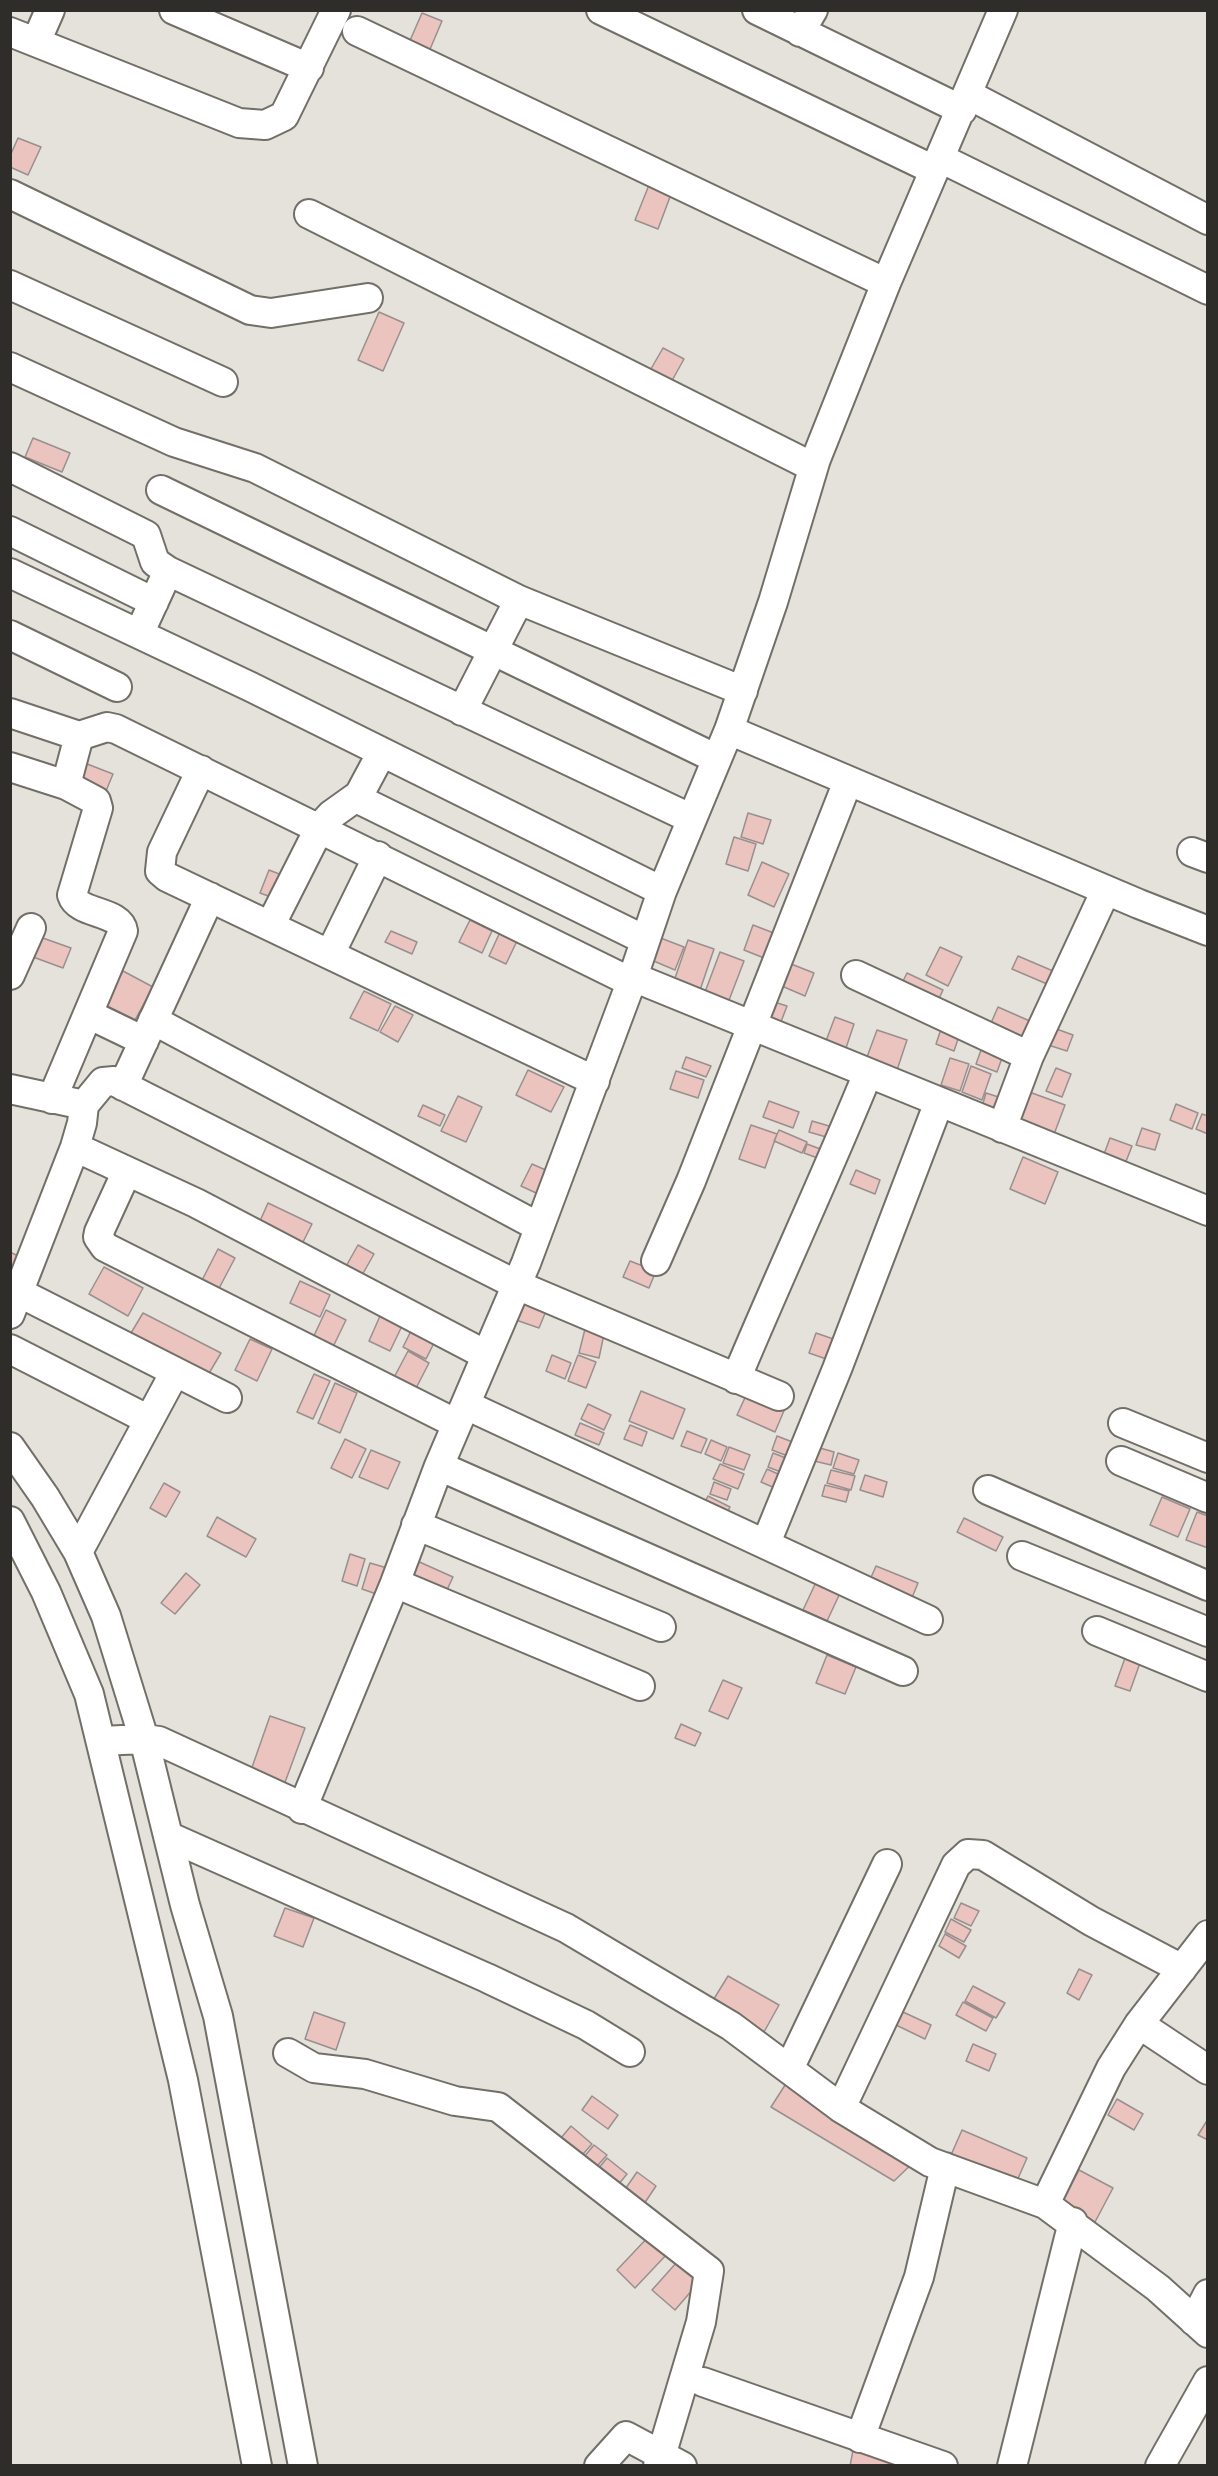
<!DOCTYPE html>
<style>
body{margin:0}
#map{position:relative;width:1218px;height:2476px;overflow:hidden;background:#e5e2db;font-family:Montserrat,sans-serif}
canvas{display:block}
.frame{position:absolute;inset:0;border:12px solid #2e2d2a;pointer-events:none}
</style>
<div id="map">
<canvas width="1218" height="2476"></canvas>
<div class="frame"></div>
</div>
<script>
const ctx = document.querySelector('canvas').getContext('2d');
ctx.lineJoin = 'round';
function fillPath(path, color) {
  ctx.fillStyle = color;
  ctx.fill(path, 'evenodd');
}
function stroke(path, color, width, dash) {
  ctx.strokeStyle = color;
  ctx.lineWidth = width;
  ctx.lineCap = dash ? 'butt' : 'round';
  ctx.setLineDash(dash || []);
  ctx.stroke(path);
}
const building = new Path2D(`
 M422,13L442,21L428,54L408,45Z
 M18,138L41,147L28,175L10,167V156Z
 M651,180L673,189L658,229L635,220Z
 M379,312L404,323L383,371L358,360Z
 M663,348L684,359L669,386L648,374Z
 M33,438L70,453L62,472L25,457Z
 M82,762L113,774L106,791L76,779Z
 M748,813L771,820L763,844L741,837Z
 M734,837L756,844L748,871L726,864Z
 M762,862L789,874L774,907L748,895Z
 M269,870L287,877L279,900L260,893Z
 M470,920L492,931L482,953L459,942Z
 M753,925L779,935L769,960L744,950Z
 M391,931L417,942L412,954L385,942Z
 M500,932L517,941L506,964L489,956Z
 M40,937L71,948L63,968L33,957Z
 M658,937L684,947L675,970L649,959Z
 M688,940L714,949L698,996L672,987Z
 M940,947L962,957L948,986L926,975Z
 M720,952L744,961L726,1008L702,1000Z
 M1018,956L1060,974L1054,987L1012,969Z
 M786,962L814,973L805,996L777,984Z
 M123,971L153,987L135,1020L105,1005Z
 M907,973L943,990L936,1005L900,987Z
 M364,991L391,1004L378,1031L350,1018Z
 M771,1001L787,1006L779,1027L764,1022Z
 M395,1006L413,1015L398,1042L380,1032Z
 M998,1007L1032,1022L1022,1045L988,1030Z
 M835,1017L854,1024L846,1048L826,1041Z
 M1051,1027L1073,1035L1067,1051L1045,1044Z
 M941,1029L959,1036L954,1051L936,1044Z
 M877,1030L907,1040L895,1076L864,1065Z
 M981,1050L1002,1058L997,1072L976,1064Z
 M686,1057L711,1066L706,1077L682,1068Z
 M950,1058L969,1064L960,1091L941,1085Z
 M971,1066L991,1074L982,1100L962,1092Z
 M1056,1068L1071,1074L1062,1097L1046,1091Z
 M528,1070L564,1087L551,1112L516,1095Z
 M676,1071L704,1080L698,1098L670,1089Z
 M1021,1089L1065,1105L1053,1137L1009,1121Z
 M986,1093L1008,1100L1002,1117L981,1110Z
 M458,1096L482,1107L466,1142L441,1131Z
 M769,1101L799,1112L793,1128L763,1117Z
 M1176,1104L1198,1113L1192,1129L1170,1120Z
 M423,1105L445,1115L440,1126L418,1116Z
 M1202,1114L1208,1116V1134L1196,1129Z
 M812,1121L836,1128L833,1139L809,1132Z
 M751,1125L777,1134L765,1168L739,1159Z
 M1142,1128L1160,1134L1155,1150L1136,1145Z
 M779,1130L807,1142L802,1153L774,1141Z
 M1110,1138L1132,1146L1125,1164L1103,1157Z
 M807,1144L831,1153L828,1162L804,1153Z
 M1023,1157L1058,1172L1045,1204L1010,1189Z
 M532,1164L557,1175L547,1198L521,1186Z
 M856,1170L880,1180L875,1194L850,1184Z
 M268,1203L312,1224L299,1250L256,1230Z
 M358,1245L374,1254L361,1277L345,1268Z
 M218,1249L235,1258L216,1294L199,1286Z
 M10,1252L28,1261L10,1294Z
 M630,1261L656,1271L649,1288L623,1277Z
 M104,1267L143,1288L128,1316L89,1294Z
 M300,1281L330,1295L320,1317L290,1303Z
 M523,1303L546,1311L539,1328L516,1320Z
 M326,1310L346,1320L331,1351L311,1342Z
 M143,1313L221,1353L205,1380L128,1338Z
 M380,1316L402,1326L390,1351L369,1341Z
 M415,1323L438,1335L426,1359L403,1347Z
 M585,1329L604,1334L599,1358L579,1353Z
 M816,1333L842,1342L835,1362L809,1353Z
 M250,1339L272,1349L257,1381L235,1370Z
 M408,1351L429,1363L412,1396L390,1385Z
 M552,1355L571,1363L565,1379L546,1371Z
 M578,1355L596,1362L586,1388L568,1381Z
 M314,1374L330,1381L313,1419L297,1412Z
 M335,1383L357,1393L340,1433L318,1423Z
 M749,1389L786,1406L775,1432L737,1415Z
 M641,1391L685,1409L673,1439L629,1421Z
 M588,1404L611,1415L604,1430L581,1419Z
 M580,1423L604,1433L599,1445L575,1435Z
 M630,1425L647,1432L642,1446L624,1439Z
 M687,1431L707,1439L701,1453L681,1446Z
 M777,1436L803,1446L798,1460L772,1450Z
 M345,1439L366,1449L352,1478L331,1468Z
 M711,1440L727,1447L721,1461L705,1454Z
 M813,1446L834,1452L831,1465L810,1460Z
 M729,1447L750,1455L744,1470L723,1463Z
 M371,1450L400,1462L388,1489L359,1477Z
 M773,1453L796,1462L791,1476L768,1467Z
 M838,1453L859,1460L854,1474L833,1468Z
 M720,1464L744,1474L738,1489L713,1479Z
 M767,1469L789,1479L784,1492L761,1482Z
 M831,1470L855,1476L851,1490L827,1483Z
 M865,1475L887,1482L883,1497L860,1490Z
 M714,1482L731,1489L727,1500L710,1494Z
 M164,1483L180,1492L166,1517L150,1508Z
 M825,1485L849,1491L846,1502L822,1496Z
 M708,1496L730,1507L724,1519L702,1508Z
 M1162,1497L1190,1509L1178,1537L1150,1525Z
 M1197,1512L1208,1516V1548L1186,1540Z
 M217,1517L256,1539L246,1557L207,1536Z
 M964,1518L1003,1537L996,1551L957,1532Z
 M350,1554L365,1559L357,1586L342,1581Z
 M415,1560L453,1577L446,1592L408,1576Z
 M370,1563L394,1570L385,1597L362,1589Z
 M876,1566L918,1583L911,1600L869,1582Z
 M186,1573L200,1585L175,1614L161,1603Z
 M818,1578L842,1589L827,1621L803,1610Z
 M827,1655L856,1667L845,1694L816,1683Z
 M1125,1658L1140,1663L1130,1691L1115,1686Z
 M723,1680L742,1688L728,1719L709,1711Z
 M270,1716L305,1728L284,1785L250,1773Z
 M681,1724L701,1733L695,1746L675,1738Z
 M961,1903L979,1911L971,1926L954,1918Z
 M285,1908L314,1918L303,1947L274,1936Z
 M951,1919L971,1930L964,1942L945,1932Z
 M945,1934L966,1946L959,1958L939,1946Z
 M1079,1969L1092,1975L1079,2000L1067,1993Z
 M728,1976L779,2005L764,2032L712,2002Z
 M973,1986L1005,2003L996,2018L965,2001Z
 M963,2002L993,2018L986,2031L956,2015Z
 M314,2012L345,2023L336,2050L305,2039Z
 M903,2012L931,2025L925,2039L896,2025Z
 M973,2044L996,2054L989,2071L966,2061Z
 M787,2082L917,2159L894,2181L771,2107Z
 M592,2096L618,2115L608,2129L582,2110Z
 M1117,2099L1143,2114L1134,2130L1108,2115Z
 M1208,2119V2140L1198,2135Z
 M571,2126L592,2144L575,2163L555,2145Z
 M962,2130L1027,2158L1016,2183L951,2155Z
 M594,2145L607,2155L590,2174L578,2164Z
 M607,2158L627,2174L614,2190L594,2174Z
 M1079,2170L1113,2188L1095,2222L1061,2204Z
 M637,2172L656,2186L640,2210L621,2195Z
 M650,2235L668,2253L635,2288L617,2270Z
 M677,2262L700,2281L675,2310L652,2290Z
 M854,2445L894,2454L892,2466H850Z`);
const minor = new Path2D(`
 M174,10L309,68
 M601,10L934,170
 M757,10L962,110
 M357,31L886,283
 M10,32L239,123L265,125L284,116L336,10
 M800,32L813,10
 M36,42L50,10
 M969,95L1208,220
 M940,158L1208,290
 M10,194L250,310L271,313L368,298
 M309,214L813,467
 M10,285L223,382
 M10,367L174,442L255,468L519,600L743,691
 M10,467L146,535L155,562L168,571L139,634
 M161,490L717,759
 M10,531L154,602
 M168,571L692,819
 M10,573L251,687L662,891
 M10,635L117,687
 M462,711L519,600
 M10,713L79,736L107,727L116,729L631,982
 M729,730L1139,904L1208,931
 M10,767L66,785
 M201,770L162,852L160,871L167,877L595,1081
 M356,798L645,940
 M1192,852L1208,858
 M270,926L320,827L331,815L359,795L382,752
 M330,954L378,856
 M10,975L31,928
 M856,975L1029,1056
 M633,977L1208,1211
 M88,1014L144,1041
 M153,1020L539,1227
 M123,1086L210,897
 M10,1089L84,1105L103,1082L114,1081L517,1285L779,1396
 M52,1099L123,931C120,910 78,915 72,895L98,808L96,801L66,785L79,736
 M1002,1128L1029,1056L1106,890
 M75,1147L196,1203L486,1355
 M127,1171L99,1232L98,1237L105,1247L457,1424
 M656,1261L691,1181L848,781
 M20,1293L227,1398
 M10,1314L75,1147L82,1123L84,1105
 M10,1349L149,1420
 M736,1379C779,1276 826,1176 868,1073
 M466,1405L928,1620
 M1123,1423L1208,1458
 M10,1447L45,1497L78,1552L106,1616L144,1739L185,1905L218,2016L303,2466
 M1121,1461L1208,1498
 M439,1466L903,1671
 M988,1490L1208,1586
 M10,1521L46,1592L89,1694L183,2080L257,2466
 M416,1525L661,1627
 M766,1543L837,1369L939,1102
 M78,1552L175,1372
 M1022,1556L1208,1632
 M395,1583L640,1686
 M1097,1631L1208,1677
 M101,1741L144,1739L159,1741L566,1928L731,2026L841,2108L930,2162L1045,2204L1158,2288L1208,2333
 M302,1809L395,1583L439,1466L526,1263L633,977L662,891L729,730L773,602L816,459L886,283L1003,10
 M168,1836L487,1978L586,2025L630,2052
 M1139,2024L1208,2070
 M288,2053L314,2068L365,2074L455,2101L498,2107L709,2271L701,2322L658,2466
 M789,2069L887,1864
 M841,2108L956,1865L968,1854L983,1855L1091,1921L1182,1969
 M1045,2204L1111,2068L1139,2024L1208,1935
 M1194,2321L1208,2294
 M703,2382L943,2466
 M860,2438L919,2277L945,2167
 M599,2466L626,2436L682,2466
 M1012,2466L1073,2222
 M1160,2466L1208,2381`);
fillPath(building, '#ebc4bf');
stroke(building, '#988f8e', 1.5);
stroke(minor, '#726f68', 32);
stroke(minor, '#fff', 28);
</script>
